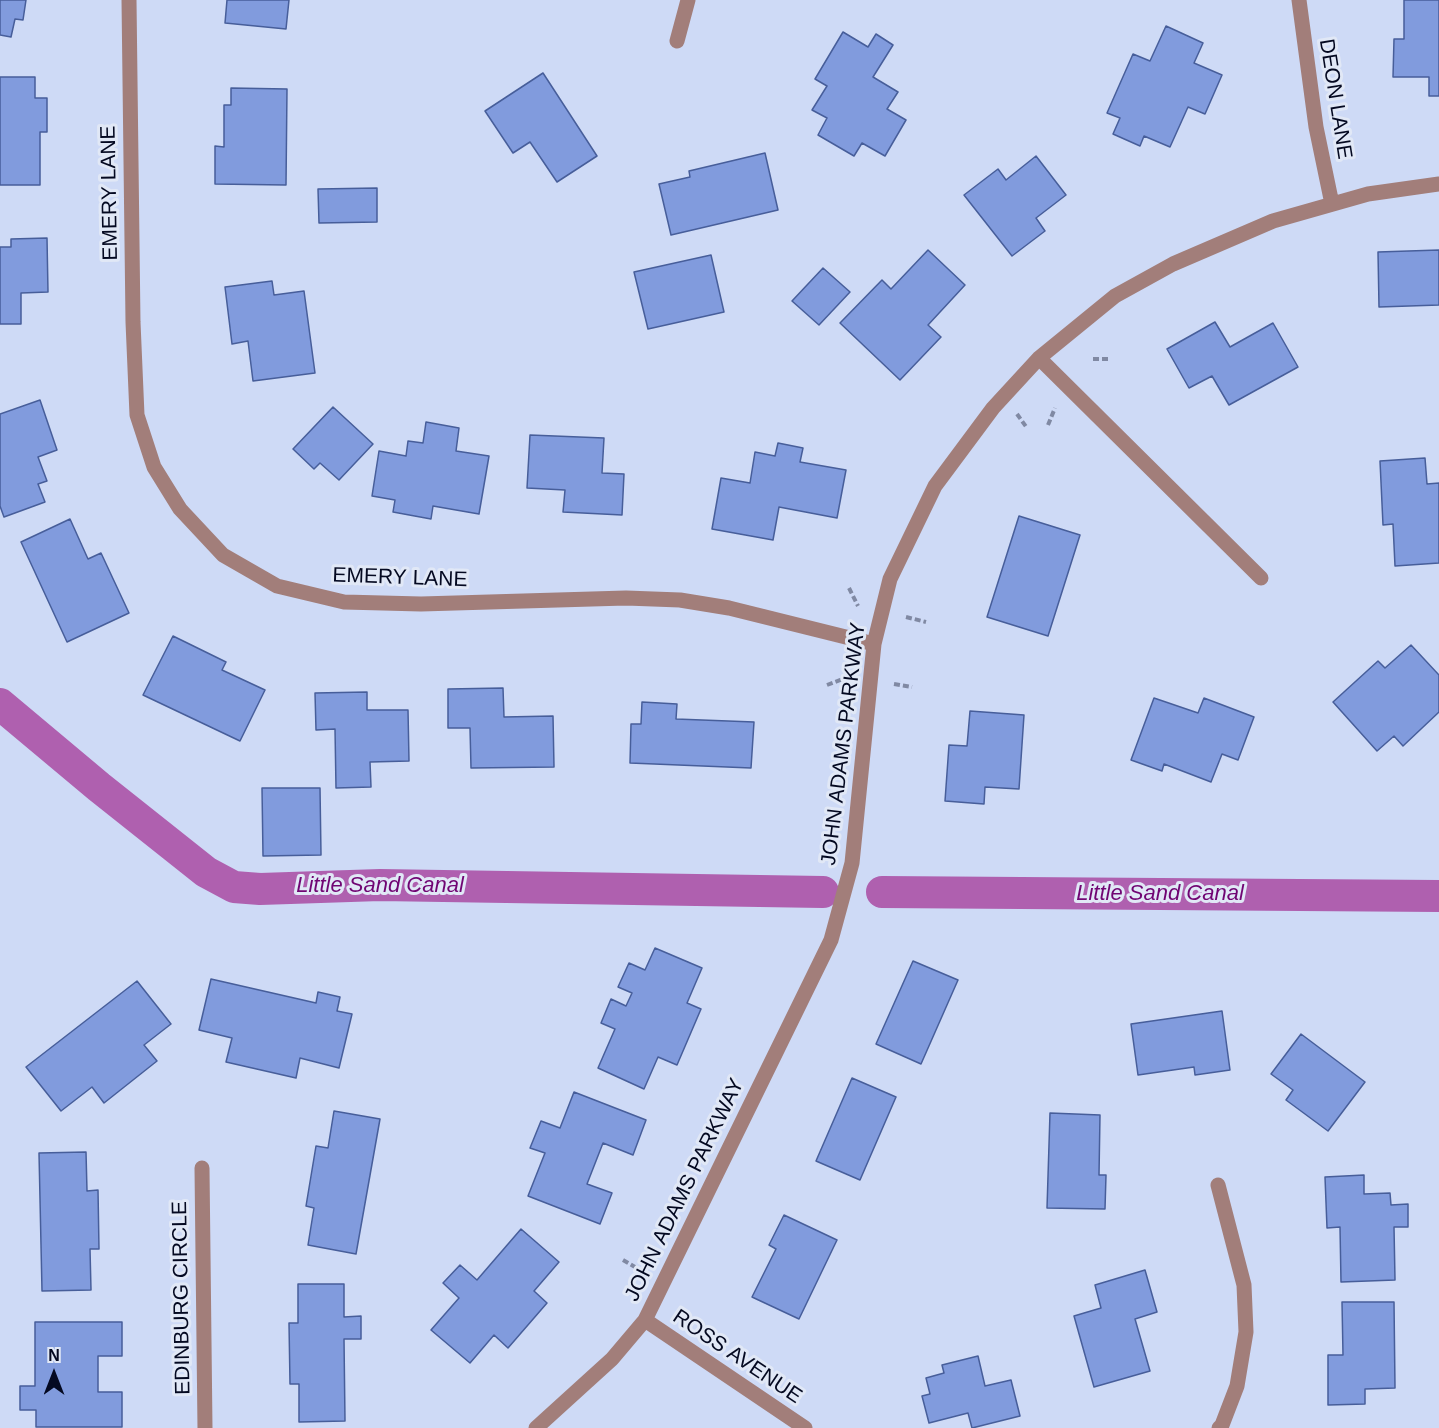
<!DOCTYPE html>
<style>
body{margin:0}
#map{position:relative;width:1439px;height:1428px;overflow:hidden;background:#cedaf6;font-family:Arial,sans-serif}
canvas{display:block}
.north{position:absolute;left:24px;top:1344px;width:60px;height:60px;-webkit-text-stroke:4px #e1e8f6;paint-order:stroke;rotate:0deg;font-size:16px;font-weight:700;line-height:24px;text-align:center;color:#040921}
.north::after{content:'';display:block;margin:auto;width:21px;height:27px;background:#040921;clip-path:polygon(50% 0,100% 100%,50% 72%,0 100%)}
</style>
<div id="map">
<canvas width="1439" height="1428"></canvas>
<div class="north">N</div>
</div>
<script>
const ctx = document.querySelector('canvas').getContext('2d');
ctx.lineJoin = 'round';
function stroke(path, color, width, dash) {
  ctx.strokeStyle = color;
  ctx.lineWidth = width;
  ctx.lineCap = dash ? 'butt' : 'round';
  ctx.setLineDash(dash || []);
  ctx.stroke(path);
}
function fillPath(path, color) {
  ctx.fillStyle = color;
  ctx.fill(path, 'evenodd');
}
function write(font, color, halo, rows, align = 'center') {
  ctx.font = font + ' Arial,sans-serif';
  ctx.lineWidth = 6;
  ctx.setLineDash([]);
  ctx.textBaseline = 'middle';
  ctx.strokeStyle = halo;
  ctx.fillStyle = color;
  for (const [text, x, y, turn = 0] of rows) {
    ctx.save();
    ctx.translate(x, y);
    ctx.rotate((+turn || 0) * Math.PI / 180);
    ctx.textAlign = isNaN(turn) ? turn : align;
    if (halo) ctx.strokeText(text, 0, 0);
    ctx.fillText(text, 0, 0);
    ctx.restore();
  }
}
const canal = new Path2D(`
 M0,704L99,787L206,872L234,887L260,889L380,885L823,892
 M882,892L1439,896`);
const building = new Path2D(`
 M0,0H26L23,20L15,19L11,37L0,35Z
 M227,0H289L286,29L225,23Z
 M1404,0H1439V96H1429V77H1393L1394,39H1404Z
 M1166,26L1203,43L1194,63L1222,75L1205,114L1188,107L1170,147L1144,136L1140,146L1113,134L1120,118L1107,113L1133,54L1150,61Z
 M843,32L868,47L876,34L893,45L873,77L898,92L887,109L906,120L885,156L862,143L854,156L818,135L827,118L812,110L827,86L815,79Z
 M543,73L597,156L557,182L530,142L513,153L485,111Z
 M0,77H35V98H47V132H40V185H0Z
 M231,88L287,89L286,185L215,184V146L224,147V105H231Z
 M765,153L778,210L671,235L659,184L690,177L689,171Z
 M1036,156L1066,195L1036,218L1045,231L1012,256L964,195L998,169L1006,180Z
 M377,188V222L319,223L318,189Z
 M47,238L48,292L21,293V324H0V247H11V239Z
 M928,250L965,285L928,325L941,337L900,380L840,323L882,280L891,289Z
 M1439,250V305L1379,307L1378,252Z
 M711,255L724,312L648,329L634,272Z
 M823,268L850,292L819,325L792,301Z
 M272,281L274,295L304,291L315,373L253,381L248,341L232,344L225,287Z
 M1215,322L1230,347L1273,323L1298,367L1229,405L1212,376L1189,388L1167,349Z
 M40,400L57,450L38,457L47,481L38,484L45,502L4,517L0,506V414Z
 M333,407L373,444L339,480L320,463L314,469L293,449Z
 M426,422L459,428L456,451L489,456L479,514L433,506L431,519L393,512L395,500L372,496L379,451L406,456L408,441L423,443Z
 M530,435L604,438L602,473L624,474L622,515L563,512L565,490L527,488Z
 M778,443L803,448L800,462L846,470L837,518L779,507L773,540L712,529L721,478L750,483L755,452L775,456Z
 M1425,458L1427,484L1439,483V563L1395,566L1393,524L1383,525L1380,461Z
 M1019,516L1080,535L1048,636L987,617Z
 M70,519L88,559L101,553L129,613L67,642L21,542Z
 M173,636L226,662L222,670L265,690L240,741L143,695Z
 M1411,645L1439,675V712L1403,746L1394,736L1377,751L1333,702L1378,661L1385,668Z
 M503,688L504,717L553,716L554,767L471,768L470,728H448V689Z
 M367,692V710H408L409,761L370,762L371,787L336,788L335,729L316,730L315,693Z
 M1154,698L1198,713L1204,698L1254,717L1238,760L1222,754L1211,782L1164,764L1162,771L1131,760Z
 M642,702L677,704L676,719L754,722L751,768L630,763L631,724H641Z
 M970,711L1024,715L1019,789L985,787L984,804L945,801L949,745L967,746Z
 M262,788H320L321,855L263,856Z
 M655,948L702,968L687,1003L701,1009L677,1065L658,1057L644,1089L598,1068L615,1029L601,1023L611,999L626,1006L632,993L618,987L629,963L645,970Z
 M913,961L958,980L921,1064L876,1044Z
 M211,979L316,1003L318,992L340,997L337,1011L352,1014L339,1068L300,1058L296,1078L226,1062L232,1038L199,1030Z
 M137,981L171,1024L144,1045L157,1061L104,1103L92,1087L61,1111L26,1067Z
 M1222,1011L1230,1070L1195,1075L1194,1067L1138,1075L1131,1024Z
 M1301,1034L1365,1082L1328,1131L1286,1100L1293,1090L1271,1074Z
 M852,1078L896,1097L860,1180L816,1161Z
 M574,1092L646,1120L633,1155L603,1143L587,1184L612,1193L600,1224L528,1196L545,1153L530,1148L541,1121L560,1128Z
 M334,1111L380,1119L356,1254L308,1245L314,1208L306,1206L316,1146L328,1148Z
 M1050,1113L1100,1115L1099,1175H1106L1105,1209L1047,1208Z
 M86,1152L87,1191L98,1190L99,1249H90L91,1290L42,1291L39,1153Z
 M1364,1175V1194L1390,1193L1391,1205L1408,1204V1227H1394L1395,1280L1341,1282L1340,1227L1327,1228L1325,1177Z
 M784,1215L837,1240L799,1319L752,1297L776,1249L769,1245Z
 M521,1229L559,1262L534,1291L547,1303L508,1348L494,1335L470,1363L431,1330L459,1298L443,1283L460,1265L477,1280Z
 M1145,1270L1157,1312L1135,1319L1150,1371L1094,1387L1074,1316L1101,1308L1095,1285Z
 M298,1284H344V1317L361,1316V1339H344L345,1421L299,1422V1384H290L289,1323H298Z
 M1342,1302H1394L1395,1388L1365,1389V1404L1328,1405V1355H1343Z
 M35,1322H122V1356H98V1392H122V1427H36V1410H20V1386H35Z
 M978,1356L985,1386L1011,1380L1020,1416L972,1428L968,1413L929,1423L922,1396L930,1394L926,1378L944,1373L942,1365Z`);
const path = new Path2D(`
 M1093,359H1111
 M1017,414L1027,428
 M1048,425L1055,408
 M849,588L858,606
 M906,617L926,622
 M894,684L912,687
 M827,685L843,679
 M623,1260L635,1267`);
const minor = new Path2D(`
 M129,0L133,322L137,415L154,467L180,509L223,555L277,586L344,602L421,604L626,598L680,600L729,608L874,644
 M1299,0L1316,127L1332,204
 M677,41L688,0
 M1039,358L1261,578
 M202,1168L205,1428
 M1218,1185L1244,1285L1246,1332L1237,1386L1222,1425L1219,1428
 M645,1320L805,1428
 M536,1428L612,1359L645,1320L831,940L852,863L874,644L890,579L935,486L993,408L1039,358L1115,296L1173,264L1273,221L1368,194L1439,184`);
const streetNames = [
 ["DEON LANE",1335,99,81],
 ["EMERY LANE",110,193,-91],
 ["EMERY LANE",400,578,2],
 ["JOHN ADAMS PARKWAY",844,744,-83],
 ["JOHN ADAMS PARKWAY",685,1190,-64],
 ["EDINBURG CIRCLE",182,1298,-91],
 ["ROSS AVENUE",737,1357,34]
];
const waterNames = [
 ["Little Sand Canal",380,886],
 ["Little Sand Canal",1160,894]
];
stroke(canal, '#af60af', 32);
fillPath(building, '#819bdd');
stroke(building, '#475e9a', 1.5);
stroke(path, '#8089a3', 4, [6, 3]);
stroke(minor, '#a27e7a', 15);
write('21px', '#040921', '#e1e8f6', streetNames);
write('italic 22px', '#700573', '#e1e8f6', waterNames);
</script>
